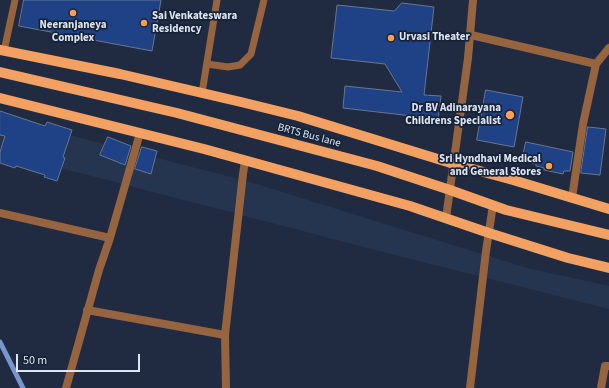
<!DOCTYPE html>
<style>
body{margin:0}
#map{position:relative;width:609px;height:388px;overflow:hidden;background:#202b41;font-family:"Source Sans 3",sans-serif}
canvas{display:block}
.scale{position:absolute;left:16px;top:354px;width:124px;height:18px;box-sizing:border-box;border:2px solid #dde5f3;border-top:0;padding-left:5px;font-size:12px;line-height:14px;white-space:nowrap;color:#dde5f3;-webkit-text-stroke:3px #172236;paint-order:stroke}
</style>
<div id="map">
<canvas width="609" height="388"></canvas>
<div class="scale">50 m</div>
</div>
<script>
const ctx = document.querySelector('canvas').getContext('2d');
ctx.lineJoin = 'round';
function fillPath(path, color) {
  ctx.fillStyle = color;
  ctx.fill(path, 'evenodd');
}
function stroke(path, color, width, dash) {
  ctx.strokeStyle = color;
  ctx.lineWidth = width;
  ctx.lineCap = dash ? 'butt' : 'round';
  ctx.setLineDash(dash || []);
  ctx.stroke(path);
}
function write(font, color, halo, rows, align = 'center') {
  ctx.font = font + ' "Source Sans 3",sans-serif';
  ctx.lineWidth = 3.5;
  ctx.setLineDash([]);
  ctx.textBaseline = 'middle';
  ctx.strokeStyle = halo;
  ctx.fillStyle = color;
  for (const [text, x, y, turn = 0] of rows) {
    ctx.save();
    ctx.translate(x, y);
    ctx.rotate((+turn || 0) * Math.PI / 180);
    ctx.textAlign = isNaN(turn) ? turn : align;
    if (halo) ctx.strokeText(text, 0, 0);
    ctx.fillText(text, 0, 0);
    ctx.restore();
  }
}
const built = new Path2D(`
 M0,117L250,182L527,268L609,286V309L406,258L0,152Z`);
const stream = new Path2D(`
 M0,342L23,388`);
const building = new Path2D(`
 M24,0H161L152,51L19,26Z
 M402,3L434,7L424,95L441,96L438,119L343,108L345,86L402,92L385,64L331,58L337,5L394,11Z
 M486,90L523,97L514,147L477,140Z
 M0,111L45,126L47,122L72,130L63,157L65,158L57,181L44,177L45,175L16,166L15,168L0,163V152L5,136L0,135Z
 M588,127L606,129L600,175L581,173Z
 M108,137L131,146L125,165L100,155Z
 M526,142L573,152L570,171H564L563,174L544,170V168L536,166V164L522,161Z
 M142,147L157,151L151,174L135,169Z`);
const service = new Path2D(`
 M4,51L15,0
 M207,64L228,67L240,65L251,54L264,0
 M202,93L217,0`);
const minor = new Path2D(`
 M471,35L596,64
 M572,198L583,124L596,64L609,48
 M0,213L110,238
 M87,310L225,335
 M66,388L99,270L110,238L140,133
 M226,388L225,335L243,174L245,161
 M470,388L486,251L493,205
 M601,388L605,366H609`);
const tertiary = new Path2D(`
 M446,218L468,58L473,0`);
const primary = new Path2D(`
 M0,50L120,74L241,102L298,116L454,164L513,180L609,209
 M0,72L177,113L377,166L450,190L506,210L609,235
 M0,98L204,149L410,206L489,233L568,258L609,268`);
const markers = [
 [73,13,4,"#fc9d53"],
 [144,23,4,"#fc9d53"],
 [391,38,4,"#fc9d53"],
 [510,115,5,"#fc9d53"],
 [549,166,4,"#fc9d53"]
];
const poiNames = [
 ["Sai Venkateswara",152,17],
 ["Residency",152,30],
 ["Neeranjaneya",73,26,"center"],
 ["Complex",73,39,"center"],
 ["Urvasi Theater",399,38],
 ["Dr BV Adinarayana",501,109,"right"],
 ["Childrens Specialist",501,122,"right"],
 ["Sri Hyndhavi Medical",541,160,"right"],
 ["and General Stores",541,173,"right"]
];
const streetNames = [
 ["BRTS Bus lane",309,136,15]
];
fillPath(built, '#25344f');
stroke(stream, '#7895cd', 5);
fillPath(building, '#1f4287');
stroke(building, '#68768f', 1);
stroke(service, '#96643f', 7);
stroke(minor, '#96643f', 8);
stroke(tertiary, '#96643f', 8);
stroke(primary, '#f2a163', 10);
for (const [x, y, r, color] of markers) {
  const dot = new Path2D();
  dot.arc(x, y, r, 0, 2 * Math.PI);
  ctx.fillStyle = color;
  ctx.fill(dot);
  stroke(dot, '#172236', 1.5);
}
write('bold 11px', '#dde5f3', '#172236', poiNames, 'left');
write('11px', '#dde5f3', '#172236', streetNames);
</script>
